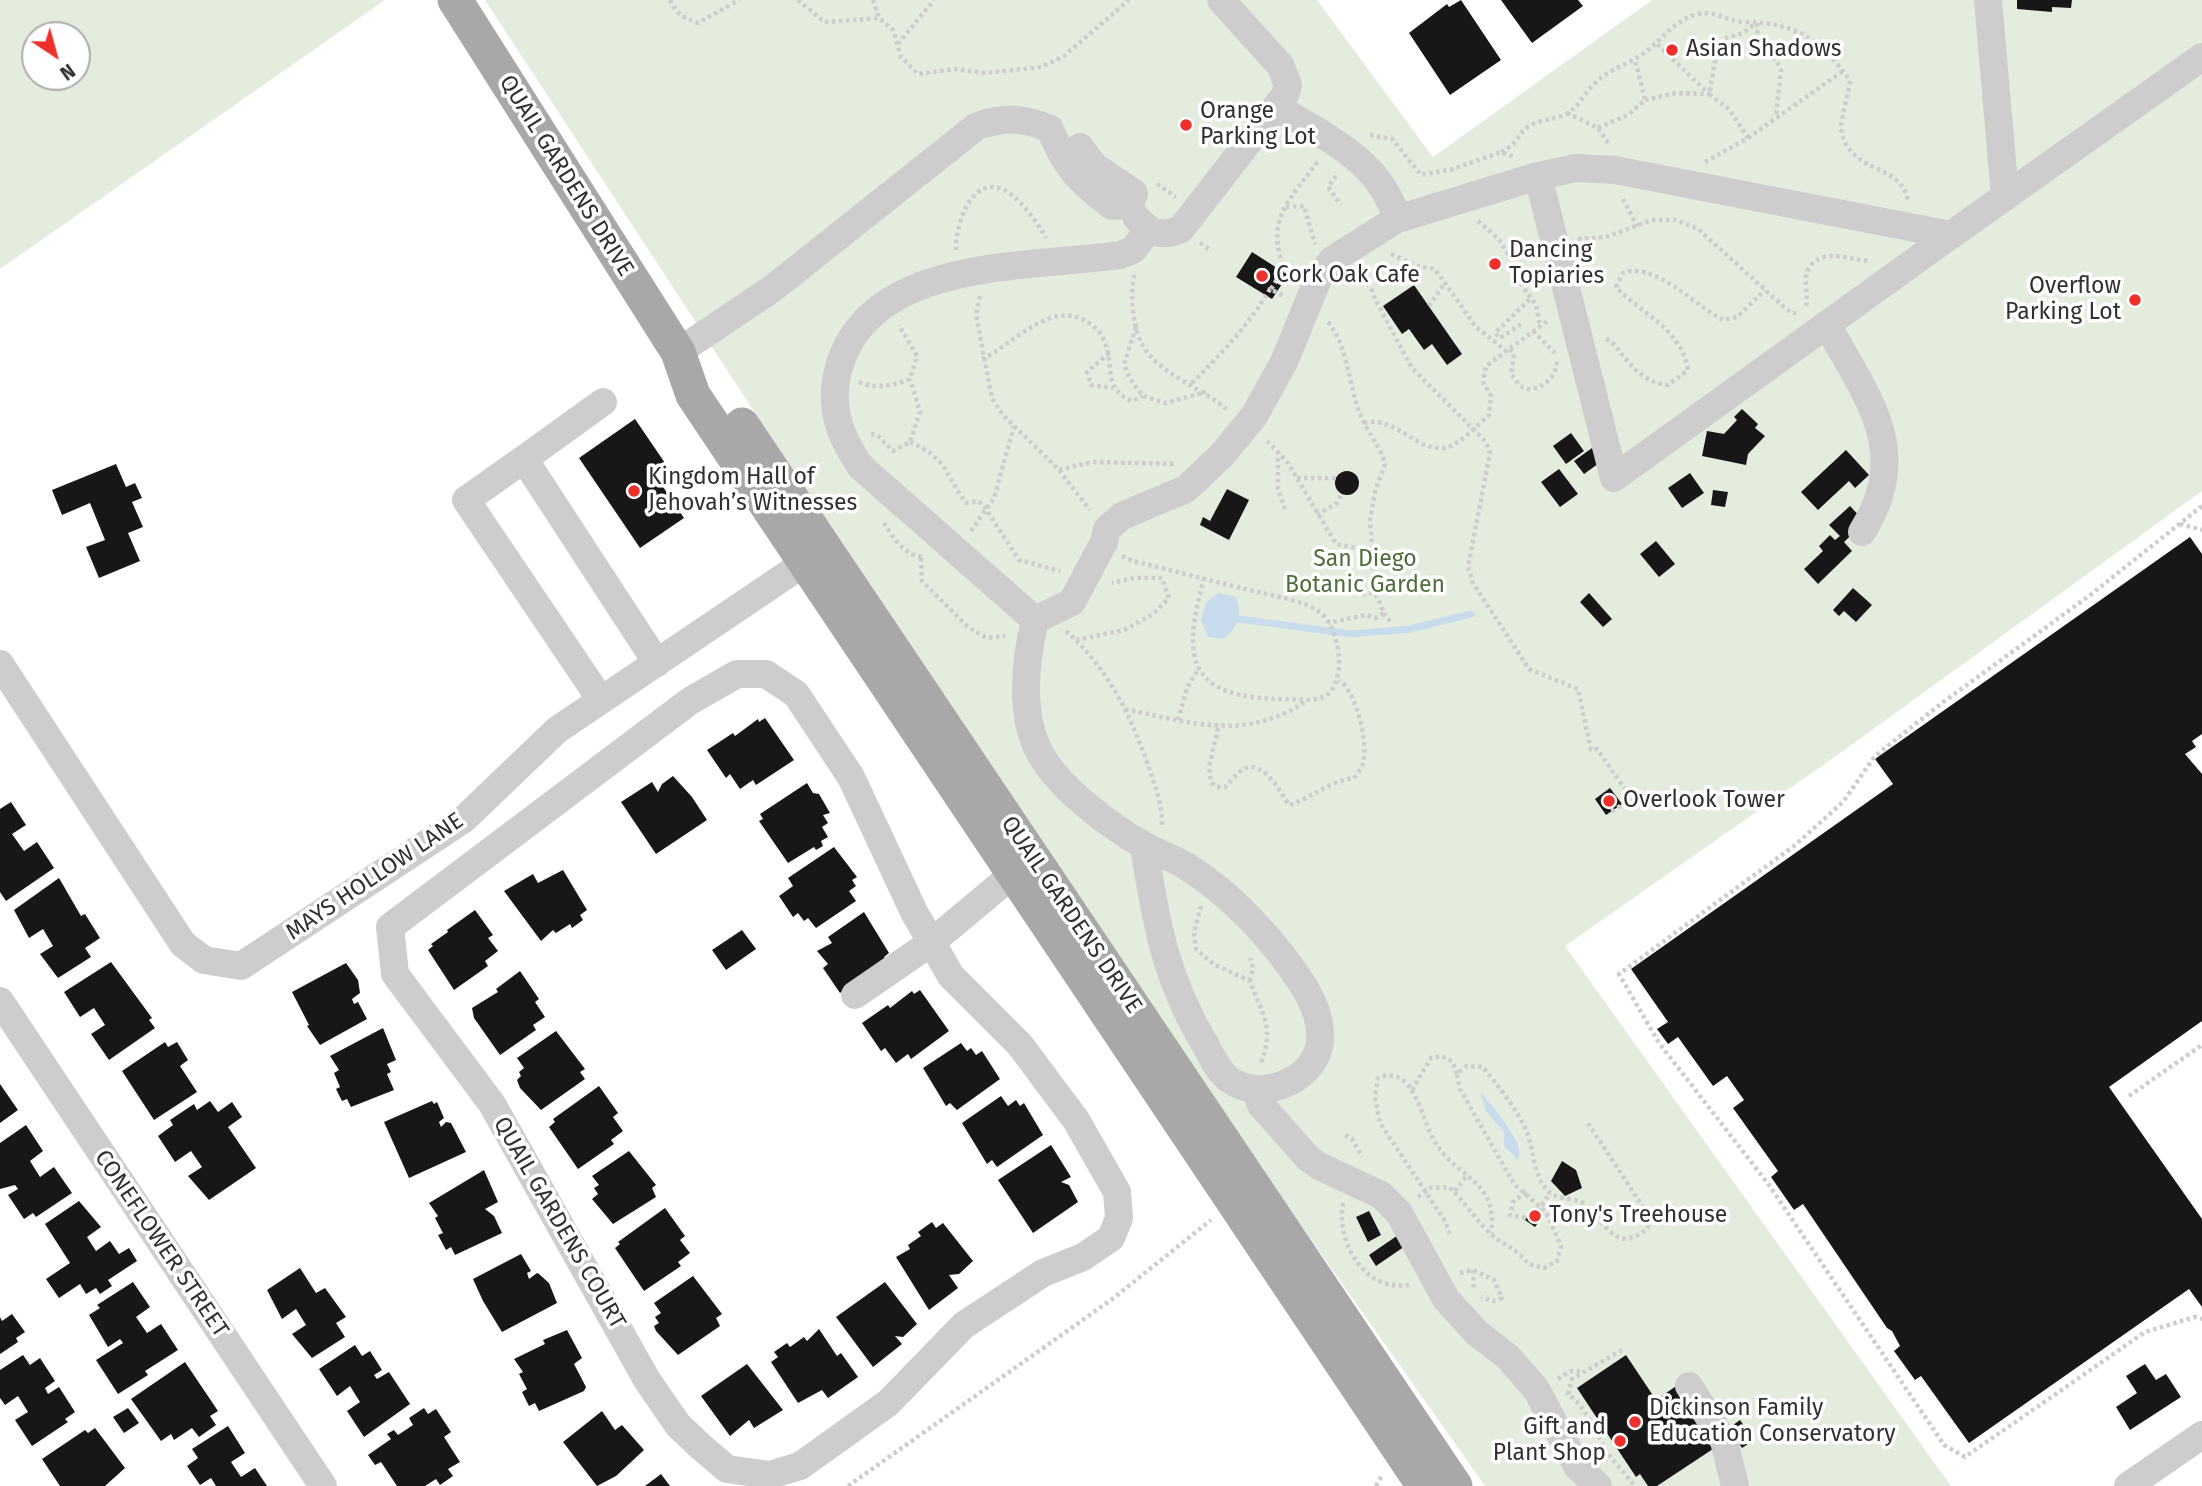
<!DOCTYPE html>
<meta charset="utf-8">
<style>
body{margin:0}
#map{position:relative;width:2202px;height:1486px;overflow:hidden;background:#fff;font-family:"Fira Sans",sans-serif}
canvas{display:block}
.north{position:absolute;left:21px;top:21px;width:70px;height:70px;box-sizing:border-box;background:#fff;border:2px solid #acacac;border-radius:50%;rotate:144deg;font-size:19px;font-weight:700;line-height:28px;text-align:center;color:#303030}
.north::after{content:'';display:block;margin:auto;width:24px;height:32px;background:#ee302b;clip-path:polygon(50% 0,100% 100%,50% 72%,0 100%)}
</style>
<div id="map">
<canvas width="2202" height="1486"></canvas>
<div class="north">N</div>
</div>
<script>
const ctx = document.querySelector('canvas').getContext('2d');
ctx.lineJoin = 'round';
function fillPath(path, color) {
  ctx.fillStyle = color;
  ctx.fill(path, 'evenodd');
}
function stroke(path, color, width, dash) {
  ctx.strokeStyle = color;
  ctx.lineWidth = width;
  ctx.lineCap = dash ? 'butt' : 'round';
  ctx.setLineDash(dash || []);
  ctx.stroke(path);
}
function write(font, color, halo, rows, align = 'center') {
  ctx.font = font + ' "Fira Sans",sans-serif';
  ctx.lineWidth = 7;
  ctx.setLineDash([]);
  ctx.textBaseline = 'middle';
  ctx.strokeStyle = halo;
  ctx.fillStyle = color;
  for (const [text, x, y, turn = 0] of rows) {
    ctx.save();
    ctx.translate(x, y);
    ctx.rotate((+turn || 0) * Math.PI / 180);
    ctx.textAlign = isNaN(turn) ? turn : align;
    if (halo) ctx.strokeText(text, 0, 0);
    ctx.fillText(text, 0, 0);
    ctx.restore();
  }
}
const green = new Path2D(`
 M0,0H385L0,269ZM35,35H77V77H35Z
 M485,0H1317L1433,157L1652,0H2202V491L1843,751L1565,946L1951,1486H1485L1254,1159L963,731Z`);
const water = new Path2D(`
 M1218,593L1236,597C1242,616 1239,626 1224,639L1208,637L1201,620L1206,602Z
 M1480,1091C1491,1105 1528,1145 1518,1160L1504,1146V1132L1486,1111Z`);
const stream = new Path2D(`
 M1239,619L1351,634L1410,629L1471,614`);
const building = new Path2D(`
 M1461,0L1501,60L1450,95L1409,33L1447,4L1449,7Z
 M1501,0H1578L1583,6L1532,43Z
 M2017,0H2072L2071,8L2052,7V12L2017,9Z
 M1252,252L1288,275L1272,299L1236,277Z
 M1296,266L1307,274L1301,283L1289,276Z
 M1414,285L1462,354L1447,365L1432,344L1424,350L1409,329L1402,334L1383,306Z
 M1742,409L1758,424L1755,428L1765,436L1748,454L1746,465L1702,456L1707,431L1724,434L1737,420L1734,417Z
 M635,419L665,463L653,472L684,518L640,548L579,458Z
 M1571,433L1584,451L1566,464L1553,446Z
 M1592,448L1602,461L1584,474L1574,461Z
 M1846,450L1869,475L1855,488L1849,481L1818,510L1801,492Z
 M116,464L126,487L135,483L142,498L132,502L143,527L128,533L140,561L99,578L86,547L105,540L90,503L62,515L52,490Z
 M1559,469L1578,494L1560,507L1541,482Z
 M1335 483a12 12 0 1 1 24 0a12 12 0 1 1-24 0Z
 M1690,473L1704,493L1682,508L1668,488Z
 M1227,489L1249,500L1229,540L1200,525L1203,517L1210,521Z
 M1713,490L1728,492L1725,507L1711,505Z
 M1850,506L1865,522L1844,542L1852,551L1818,584L1804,569L1823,551L1819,546L1830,535L1835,540L1840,536L1829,525Z
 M2190,537L2202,554V734L2192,741L2196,747L2185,754L2202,774V1021L2109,1087L2202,1219V1307L2189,1289L1969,1443L1921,1376L1915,1380L1894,1351L1900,1346L1892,1331L1887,1328L1803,1204L1794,1210L1771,1177L1778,1171L1733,1108L1744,1100L1727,1076L1713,1086L1678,1037L1668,1044L1657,1029L1668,1022L1631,969L1893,784L1875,759Z
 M1656,541L1675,564L1659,577L1640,554Z
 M1853,588L1872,605L1856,622L1844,611L1839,616L1833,610Z
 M1589,593L1612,619L1603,627L1580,602Z
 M765,718L794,760L756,785L753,780L740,789L730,774L726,778L707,750L733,733L735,736L758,719L759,722Z
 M673,776L692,797L707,820L656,854L621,802L652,782L658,792L662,784Z
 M807,783L813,793L819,794L830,813L823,815L828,823L822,827L828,837L821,841L823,846L816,850L814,847L788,863L759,821L763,819L760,814Z
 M1610,788L1622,804L1606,815L1595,799Z
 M11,802L26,825L12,834L24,851L37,842L54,868L6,901L0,892V809Z
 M834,847L857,877L852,880L856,886L849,891L856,901L816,928L808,918L804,921L798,913L793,917L779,896L793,886L788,878Z
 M563,870L587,910L580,915L583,920L572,928L570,924L556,933L553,930L541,941L504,891L533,874L538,883Z
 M59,878L81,916L85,914L100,938L85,948L91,957L58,978L40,954L53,946L43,929L29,938L14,910Z
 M475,910L493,935L488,938L498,951L485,961L488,966L454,990L428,950L433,946L431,944L448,932L447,930Z
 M864,912L889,953L884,957L886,960L840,993L823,968L828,964L817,951L832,943L828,937Z
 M742,930L756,949L726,970L712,950Z
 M111,962L152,1018L149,1020L155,1028L109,1060L91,1034L105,1025L94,1008L80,1017L64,992Z
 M346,963L358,980L360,993L352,999L354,1004L358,1002L367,1019L320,1045L307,1026L309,1025L292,992Z
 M520,971L539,999L535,1002L545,1017L533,1025L536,1030L500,1055L474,1018L472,1008L498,992L496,989Z
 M920,990L949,1031L911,1059L908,1054L896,1063L885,1048L881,1051L862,1023L888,1005L890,1008L912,991L914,994Z
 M383,1028L396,1060L387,1064L391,1072L387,1074L394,1090L351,1107L347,1099L342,1101L336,1089L340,1087L334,1073L339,1070L330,1056Z
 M556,1031L585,1069L580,1072L585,1079L541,1110L520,1088L517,1080L521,1076L519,1072L524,1068L517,1058Z
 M165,1042L168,1047L177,1042L188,1060L180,1066L197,1092L154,1120L122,1071Z
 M961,1043L967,1051L971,1048L976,1055L982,1051L1000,1079L957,1110L950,1103L946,1106L923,1068Z
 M0,1084L18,1110L0,1123Z
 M599,1086L618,1113L613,1117L623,1131L611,1140L614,1144L578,1169L549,1127L555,1122L553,1119Z
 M1001,1096L1008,1106L1016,1100L1020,1106L1024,1103L1043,1135L997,1167L992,1160L987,1164L962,1123Z
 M210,1101L218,1112L232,1102L242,1117L228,1127L256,1168L209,1200L188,1176L202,1167L191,1151L175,1162L158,1136L173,1125L170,1120L194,1104L197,1110Z
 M432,1101L434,1104L437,1102L444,1118L439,1122L441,1127L446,1122L451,1123L466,1152L409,1178L384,1122Z
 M26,1125L43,1151L30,1161L40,1177L54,1167L72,1193L36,1217L33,1213L24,1219L8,1195L18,1189L15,1185L0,1189V1143Z
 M1051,1145L1071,1177L1061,1182L1069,1185L1078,1202L1033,1233L998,1180Z
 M629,1151L656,1185L652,1188L656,1197L613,1224L592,1199L598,1194L594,1188L599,1185L592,1176Z
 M1562,1161L1576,1170L1582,1188L1565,1196L1551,1181Z
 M484,1170L498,1202L485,1209L494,1216L502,1233L455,1255L451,1247L446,1250L438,1235L443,1233L435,1218L438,1216L429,1203Z
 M79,1201L101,1227L87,1237L96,1251L110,1241L119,1254L129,1248L137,1261L108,1280L112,1286L100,1294L96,1288L86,1294L80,1284L59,1298L46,1279L70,1263L45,1224Z
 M665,1208L685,1236L680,1240L690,1253L678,1262L681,1266L644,1291L615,1248L620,1244L618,1242Z
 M1533,1208L1543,1215L1535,1227L1525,1220Z
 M1369,1211L1381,1235L1368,1242L1356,1217Z
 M932,1222L936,1228L943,1223L973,1261L959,1274L949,1275L958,1288L929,1310L896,1257L910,1249L908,1245L921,1236L918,1232Z
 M1404,1231L1411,1242L1376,1266L1369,1255Z
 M521,1254L531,1271L527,1273L529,1279L537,1273L539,1274L549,1283L557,1303L502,1332L483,1301L473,1279Z
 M300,1268L316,1293L325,1288L346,1317L336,1323L345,1337L312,1358L292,1334L306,1325L296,1309L282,1319L267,1290Z
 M693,1276L722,1314L716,1318L720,1326L678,1355L656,1331L654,1326L659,1323L655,1317L661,1313L654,1303Z
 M133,1282L150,1307L136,1317L147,1333L161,1324L178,1350L145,1371L148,1375L118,1394L96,1360L123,1343L120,1339L108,1347L89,1315L100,1308L97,1305Z
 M885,1282L917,1324L903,1337L895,1336L902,1344L873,1367L836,1317Z
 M12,1314L25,1332L16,1338L18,1342L0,1354V1317L2,1321Z
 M819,1329L837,1356L841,1353L858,1377L828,1398L822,1390L798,1403L771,1362L778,1357L774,1352L787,1343L790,1347L804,1337L807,1341Z
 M567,1330L582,1358L574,1364L586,1387L584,1391L539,1411L535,1403L529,1406L522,1392L527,1389L519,1374L523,1372L514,1359L545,1344L543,1340Z
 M355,1345L362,1356L370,1351L382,1370L374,1375L377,1379L389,1372L410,1404L364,1437L347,1411L360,1402L350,1386L337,1396L319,1369Z
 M23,1355L30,1365L40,1358L55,1381L45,1388L48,1394L59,1387L75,1412L65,1419L68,1422L32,1446L15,1420L28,1412L18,1396L5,1405L0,1398V1370Z
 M1626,1355L1656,1400L1682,1382L1719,1445L1657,1486H1648L1640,1474L1636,1477L1577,1388Z
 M185,1362L218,1411L210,1416L216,1425L199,1437L192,1428L174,1440L171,1434L161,1441L131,1399Z
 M747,1364L783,1410L754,1428L749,1420L730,1436L701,1396Z
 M2145,1364L2156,1380L2166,1374L2181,1397L2130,1430L2116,1407L2137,1393L2126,1376Z
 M128,1408L139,1423L124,1433L113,1417Z
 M424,1408L428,1414L436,1409L451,1432L444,1437L460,1462L448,1469L453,1476L440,1485L436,1479L425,1486H397L381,1462L375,1465L368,1455L391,1439L387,1434L394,1430L398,1435L413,1425L409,1418Z
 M602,1411L615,1430L622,1425L644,1450L616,1476L597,1486L563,1442Z
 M1740,1420L1754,1440L1742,1448L1729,1428Z
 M228,1426L245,1453L231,1462L241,1477L255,1468L267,1486H216L211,1478L200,1485L187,1466L198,1458L192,1449Z
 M95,1428L125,1468L105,1486H60L42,1459L85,1430L88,1433Z
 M661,1474L670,1486H645Z`);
const path = new Path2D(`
 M670,0C676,14 684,18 698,23L739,0
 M798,0L824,22L879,18
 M873,0L879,18L893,30L901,57L918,74L954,69L985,73L1041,67L1064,56L1129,0
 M1757,23L1758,47L1776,60L1781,70L1776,116
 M898,44L934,0
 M1645,100L1676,93L1709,94L1655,42
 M1567,113L1598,128L1610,146
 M1598,128L1628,115L1645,100L1635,59
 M1370,135L1392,139L1421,175L1453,169L1501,152L1514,157
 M1748,138L1843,71
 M1501,152C1521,142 1516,135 1528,127C1539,119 1556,120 1568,113C1579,106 1584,94 1593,85C1605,72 1623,66 1638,57C1660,44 1671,21 1698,14C1715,10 1728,22 1745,22C1796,23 1821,39 1850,81C1849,90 1840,124 1841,129C1850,177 1900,160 1908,201
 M1705,162L1748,138L1729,109L1709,94C1714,74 1713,57 1723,39L1743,33L1756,23
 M1336,176L1328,187L1341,205
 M1157,184L1176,197
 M1623,199L1637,226
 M1286,207L1304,206L1315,244
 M1478,221L1498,238L1514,264L1519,281L1536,305L1540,326
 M1578,239L1606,237L1652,220H1676L1698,229L1783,306L1791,313H1797
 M1200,243L1212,251
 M956,250C955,228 970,176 1002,189C1019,196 1037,222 1046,238
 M1391,254L1417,266L1435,269L1476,327L1506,351
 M1364,269L1376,301L1412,368L1486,442L1490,453L1468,567L1473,583L1529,669L1578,689L1591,750L1597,749L1632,799L1610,812
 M1134,275C1130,300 1132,338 1152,358C1172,378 1205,391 1228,410
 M1271,289L1284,268C1265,218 1290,200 1318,161
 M980,296L976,315L992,398L1002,414L1059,470L1090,510
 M1429,306L1445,283
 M1806,306C1808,296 1804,281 1807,272C1819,245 1848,260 1869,261
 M1328,322C1350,349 1348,390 1363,421C1371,437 1381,447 1385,465L1376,488L1370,519L1375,592L1384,613L1376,618L1366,615L1328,623
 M1521,324L1500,338L1495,333L1531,298
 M1136,327L1124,364L1130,379L1143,396L1165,403L1206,392
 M1533,331L1555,353
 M1606,339L1611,341C1628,361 1640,382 1668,385L1688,370C1681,328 1641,314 1616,287L1623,273C1655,261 1695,306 1723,320L1737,317L1765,290
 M1510,349L1514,354L1511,374L1520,386L1531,390C1547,384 1555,378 1557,361
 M1109,353L1087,372L1091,385L1113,388
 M982,359C1013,345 1052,297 1089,323C1125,348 1094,387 1132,401L1143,396
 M859,382C877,390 893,385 910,379L917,356L899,325
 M1192,383C1221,354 1249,325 1270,289L1284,296
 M1364,423C1395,415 1416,452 1445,448C1460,445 1477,425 1489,415L1491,396L1483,382L1486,366L1549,320
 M871,434L877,435L893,451L910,442L920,412L910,379
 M1267,441L1288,463L1336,544L1372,551
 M910,442C947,458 944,473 966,503L978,501L984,506L1019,560L1060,571
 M1278,451V489L1285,509
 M1059,470L1092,462L1177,464
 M1297,478H1337
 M2202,506L2089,596L1942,703L1875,756L1843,802L1794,846L1619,974L1659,1043L1769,1185L1944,1445L1965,1457L2145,1332L2195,1317L2202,1319
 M1317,515L1337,503L1342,493
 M884,523C893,538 904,555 922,557
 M2180,524L2202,530
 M971,531L994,498L1014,426
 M1122,556L1133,561C1174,571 1216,582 1258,592C1278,597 1301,600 1318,611C1339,624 1347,676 1329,693C1319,703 1297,699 1283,699C1188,698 1181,660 1204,579
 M921,558L922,581L968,627L987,638L1005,636
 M1362,594L1375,592
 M1384,613L1392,624
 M1066,631C1108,668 1131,716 1149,768C1155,786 1163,807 1162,826
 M1076,640L1124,630L1153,614L1169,598L1162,578H1134L1112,583
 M1125,709C1192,723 1246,742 1308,700
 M1178,720L1187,688L1198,669
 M1218,728L1209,767L1211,782L1217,787H1225C1231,781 1238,771 1246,768C1264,761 1282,794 1289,805C1312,797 1330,781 1354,778C1357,774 1362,768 1363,763C1369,743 1356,693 1340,680
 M1201,906L1194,933L1196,949L1213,964L1250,981C1262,1014 1275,1027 1261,1063
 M1250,981L1253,968L1250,958
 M1412,1090L1431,1058L1442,1056L1453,1062L1457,1074
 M2129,1096L2202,1045
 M1345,1135L1352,1139L1362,1157
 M1455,1191L1468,1174
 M1526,1192L1513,1202L1510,1215L1527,1218L1538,1211
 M1418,1197L1430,1188L1449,1187C1465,1201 1474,1219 1490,1233C1503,1246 1516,1247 1528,1264L1544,1268L1557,1261L1561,1246L1546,1212L1514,1184L1460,1089L1457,1074L1467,1066L1483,1067C1498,1086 1516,1108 1526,1130C1534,1148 1533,1177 1548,1191C1557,1200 1572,1197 1583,1203C1603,1215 1612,1258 1648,1228L1645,1210L1588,1123
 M1343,1203C1336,1244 1365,1292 1409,1285
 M1450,1234L1445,1221L1380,1123L1375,1098L1378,1078C1415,1063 1421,1120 1435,1142C1457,1179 1498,1179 1491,1233
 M1473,1270L1474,1291
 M1460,1273L1473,1270L1494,1280L1502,1298L1493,1301L1481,1297
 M1622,1350L1572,1379L1568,1394C1585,1407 1595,1428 1604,1447C1610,1458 1626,1475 1635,1486
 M1558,1379L1570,1371H1582
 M848,1486L1111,1300L1211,1220
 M1376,1486L1383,1474`);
const minor = new Path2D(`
 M1988,0L2005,196
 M1277,107C1326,138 1380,160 1397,219
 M1136,217C1149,233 1162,238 1181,229L1285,95L1288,85L1280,65L1221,0
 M1951,235L2202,57
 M1828,326C1867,398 1913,451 1862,532
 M678,352L772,289L977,126C1005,117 1023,117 1050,129C1066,168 1079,181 1112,206L1130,205L1134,193L1094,166L1080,147
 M524,459L603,402
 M1035,620L861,467C839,436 828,405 839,367C871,257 1031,268 1120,255L1133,250L1148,230
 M0,664L183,944L204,960L241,966L464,819L557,730L822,551
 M737,674H766L796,694L851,777L914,912L951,976L1020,1045L1076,1120L1117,1192L1119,1218L1111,1238L1083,1257L1043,1273L964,1325L888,1403L800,1466L770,1475L727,1469L700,1446L678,1425L647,1380L492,1104L395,974L390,927L690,701Z
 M601,700L466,500L524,459L657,663
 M1144,846C1156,923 1165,978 1206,1046C1212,1057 1219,1073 1230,1080C1262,1103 1321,1079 1320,1036C1320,1017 1311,997 1301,982C1272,938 1231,894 1186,866C1173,858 1157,853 1143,845C1110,826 1060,789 1041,755C1019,717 1025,661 1035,620L1072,602L1104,542L1107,529L1122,516L1186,489L1222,455L1254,416L1284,362L1318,279L1332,260L1397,219L1538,176L1576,168L1615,170L1951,235L1614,478L1538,176
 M855,995L932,942L1030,860
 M0,1001L323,1486
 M1256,1091L1261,1105L1308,1158L1319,1166L1381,1195L1399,1213L1446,1299L1477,1333L1508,1357L1536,1389L1577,1466L1598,1486
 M1689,1386L1724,1441L1735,1486
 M2128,1486L2202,1435`);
const major = new Path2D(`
 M455,0L678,352L693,395L1424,1486
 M742,425L1455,1486`);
const pathBridge = new Path2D(`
 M1538,1211L1550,1193`);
const markers = [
 [1672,50,7,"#ee302b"],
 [1186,125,7,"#ee302b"],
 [1495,264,7,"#ee302b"],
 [1262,276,7,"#ee302b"],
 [2135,300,7,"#ee302b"],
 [634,491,7,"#ee302b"],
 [1609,801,7,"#ee302b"],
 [1535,1216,7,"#ee302b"],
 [1635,1422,7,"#ee302b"],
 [1620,1441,7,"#ee302b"]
];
const poiNames = [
 ["Asian Shadows",1686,50],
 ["Orange",1200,112],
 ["Parking Lot",1200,138],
 ["Dancing",1509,251],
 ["Topiaries",1509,277],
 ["Cork Oak Cafe",1276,276],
 ["Overflow",2121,287,"right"],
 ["Parking Lot",2121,313,"right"],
 ["Kingdom Hall of",648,478],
 ["Jehovah’s Witnesses",648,504],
 ["Overlook Tower",1623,801],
 ["Tony's Treehouse",1549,1216],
 ["Dickinson Family",1649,1409],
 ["Education Conservatory",1649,1435],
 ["Gift and",1606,1428,"right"],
 ["Plant Shop",1606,1454,"right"]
];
const streetNames = [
 ["QUAIL GARDENS DRIVE",566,176,58],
 ["MAYS HOLLOW LANE",375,877,-34],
 ["QUAIL GARDENS DRIVE",1071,915,56],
 ["QUAIL GARDENS COURT",559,1223,60],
 ["CONEFLOWER STREET",161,1244,56]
];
const parkNames = [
 ["San Diego",1365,560],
 ["Botanic Garden",1365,586]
];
fillPath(green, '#e4eddd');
fillPath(water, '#c9dcee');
stroke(stream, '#c9dcee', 7);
fillPath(building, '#171717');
stroke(path, '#cdcdcd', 4.5, [3.5, 3.5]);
stroke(minor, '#cdcdcd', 28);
stroke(major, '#a8a8a8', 35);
stroke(pathBridge, '#cdcdcd', 4.5, [3.5, 3.5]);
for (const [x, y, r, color] of markers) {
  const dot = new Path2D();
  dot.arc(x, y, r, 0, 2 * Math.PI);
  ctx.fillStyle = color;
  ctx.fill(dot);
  stroke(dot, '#fff', 2.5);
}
write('23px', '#303030', '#fff', poiNames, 'left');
write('23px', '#303030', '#fff', streetNames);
write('23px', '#4d6e3a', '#fff', parkNames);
</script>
